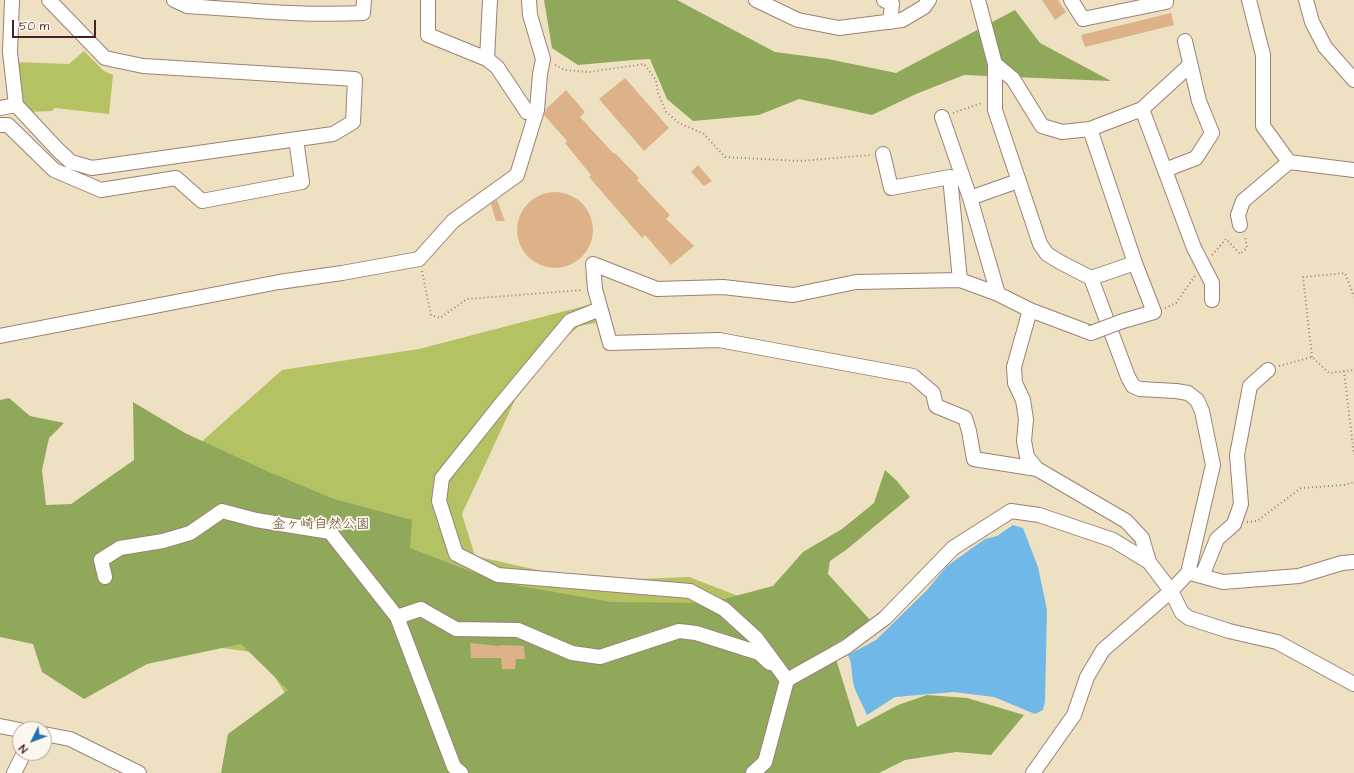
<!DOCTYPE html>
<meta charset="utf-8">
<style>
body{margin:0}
#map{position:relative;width:1354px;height:773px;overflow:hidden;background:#eee1c2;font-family:"Architects Daughter",sans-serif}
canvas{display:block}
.north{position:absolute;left:12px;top:721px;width:40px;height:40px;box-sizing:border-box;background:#fbf7ec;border:1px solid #b4a19f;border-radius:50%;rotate:228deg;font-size:11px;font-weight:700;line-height:16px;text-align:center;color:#4a1f2b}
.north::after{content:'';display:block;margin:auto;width:14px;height:18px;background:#1f6fb2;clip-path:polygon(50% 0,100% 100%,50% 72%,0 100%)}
.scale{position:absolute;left:12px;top:20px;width:84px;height:18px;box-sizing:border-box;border:2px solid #4a1f2b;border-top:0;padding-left:5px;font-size:12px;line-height:14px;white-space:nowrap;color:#4a1f2b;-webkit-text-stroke:3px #fbf7ec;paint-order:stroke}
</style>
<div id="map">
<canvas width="1354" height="773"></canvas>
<div class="north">N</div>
<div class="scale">50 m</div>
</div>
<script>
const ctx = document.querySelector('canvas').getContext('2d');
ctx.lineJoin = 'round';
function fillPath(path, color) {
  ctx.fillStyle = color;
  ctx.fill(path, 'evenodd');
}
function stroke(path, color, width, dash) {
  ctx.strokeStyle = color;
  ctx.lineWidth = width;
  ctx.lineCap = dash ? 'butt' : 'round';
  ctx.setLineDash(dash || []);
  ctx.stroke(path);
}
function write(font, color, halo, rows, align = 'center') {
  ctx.font = font + ' "Architects Daughter","Klee One",sans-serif';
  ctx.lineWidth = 3.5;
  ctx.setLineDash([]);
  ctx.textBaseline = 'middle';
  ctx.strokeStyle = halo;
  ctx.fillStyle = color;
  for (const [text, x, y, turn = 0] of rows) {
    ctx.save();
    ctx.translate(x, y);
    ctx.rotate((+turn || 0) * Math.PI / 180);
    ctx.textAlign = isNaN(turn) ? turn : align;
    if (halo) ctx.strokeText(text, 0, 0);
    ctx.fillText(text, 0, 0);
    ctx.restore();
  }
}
const green = new Path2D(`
 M84,51L104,71L113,75L109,114L55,108L52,111L29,112L21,100L14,62L69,64Z
 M592,304L596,323L579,326L563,340L515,400L462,514L475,556L564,576L637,579L689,577L767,607L286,695L260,653L84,630L172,468L282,370L419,349Z`);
const forest = new Path2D(`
 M544,0H677L775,52L828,59L896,73L1015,10L1040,43L1111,81L964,75L916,94L872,115L799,99L759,115L693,121L667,99L650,59L633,60L578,65L552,48Z
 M9,398L30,416L64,423L49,438L42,470L46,505L71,504L134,460L133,402L185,433L269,472L334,499L412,520L410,548L498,582L611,602L709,603L773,586L803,552L842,529L874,503L885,470L897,481L910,497L846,550L830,561L828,574L871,621L853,633L832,646L857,727L898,705L927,695L967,698L1024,715L991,755L956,752L905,760L879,773H221L228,734L288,690L241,644L147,664L84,699L42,672L33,644L0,637V400Z`);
const water = new Path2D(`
 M1013,525L1023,528L1038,567L1047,610L1045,701L1043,710L1035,714L994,697L954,692L895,697L867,715C863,705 857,696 854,686C851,675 853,665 848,655L876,640L927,590L947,566L985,539L997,536Z`);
const building = new Path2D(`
 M1042,0H1058L1066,12L1055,20Z
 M1171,13L1174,25L1085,47L1081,35Z
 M625,78L669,128L644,151L599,99Z
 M566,90L585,112L580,117L614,154L615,153L639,178L637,180L670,215L666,219L694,246L671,265L645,235L642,238L589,177L591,175L565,143L567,141L544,115L546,109Z
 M698,165L712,181L704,186L691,172Z
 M517 230a38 38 0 1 1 76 0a38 38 0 1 1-76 0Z
 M497,200L505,221H496L491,204Z
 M470,643L500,646V645L524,646L525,659H516L515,669H502L501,658H471Z`);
const path = new Path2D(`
 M555,65L565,70L589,72L644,64L656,80L658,93L666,112L679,123L704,134L725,157L800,161L870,155
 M953,113L982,103
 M1212,255L1226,239L1240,254L1247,248L1245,236
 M422,271L431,315L440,318L467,299L583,290
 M1165,308L1176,303L1195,276
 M1312,357L1303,277L1345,273L1354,297
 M1279,366L1312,357L1329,373L1354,370
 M1344,371L1354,455
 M1247,522L1257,521L1301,488L1345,485L1354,482`);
const minor = new Path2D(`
 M12,0L10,52L16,105
 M174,0L187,6C246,10 304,16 363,13L364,0
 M428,0V35L487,59L490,0
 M756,0L798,20L839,28L902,20L924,7L929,0
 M884,0L892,4L890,22
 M978,0L995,64V110L1040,244L1047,254L1060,262L1091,278L1128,377L1133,386L1140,389L1176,391L1188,393L1197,400L1202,411L1213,465L1188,573L1171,591L1103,650L1087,677L1074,715L1033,773
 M1071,0L1083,19L1166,2V0
 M1249,0L1263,55V126L1289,162L1354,170
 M1306,0L1312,22L1325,47L1354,80
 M487,59L497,67L527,112L537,110
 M995,64L1013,79L1042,126L1062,132L1090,129L1142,109L1190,65
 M0,108L16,105L58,150L71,162L92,168L333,134L353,122L355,79L143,66L105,58L49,0
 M1142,109L1194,248L1212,283V300
 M942,117L970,198L998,294
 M0,125H8L54,170L101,190L176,178L202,201L302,182L296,139
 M1090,129L1135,263L1154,312L1123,321
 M883,154L891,188L950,177L960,280
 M1165,170L1196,158L1212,133L1199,101L1185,41
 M970,198L1018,181
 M1240,225L1238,215L1243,201L1289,162
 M1091,278L1135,263
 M600,309L570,321L501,404L442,478L439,501L456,554L498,575L690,591L724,609L756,638L787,680
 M1030,310L1014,367L1015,383L1023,400L1026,419L1024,441L1027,457L1037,469L1126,521L1142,538L1149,562
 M0,336L279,282L342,273L419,259L453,221L517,175L537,110L540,74L543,59L530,15L529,0
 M1037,469L974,459L969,431L965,418L936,406L933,393L913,376L719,340L610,343L595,289L593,264L657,289L723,287L793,295L856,282L960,280L998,294L1030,310L1091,333
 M1194,574L1223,582L1299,576L1342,563L1354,562
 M1202,576L1217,539L1234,524L1241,504L1237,455L1250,386L1268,370
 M105,577L101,560L120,548L163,541L190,533L222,511L256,520L330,532L397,617
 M0,726L20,730
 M44,734L70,739L139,773
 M14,773L24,753
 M461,773L454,767L397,617L421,609L456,629L518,630L572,653L600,657L679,631L696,633L759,653L770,663
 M753,773L765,762L787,680L846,647L885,618L953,548L1011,511L1039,515L1113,540L1149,562L1171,591L1182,613L1189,618L1229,631L1277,642L1354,684`);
const minorBridge = new Path2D(`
 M1091,333L1123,321`);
const parkNames = [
 ["金ヶ崎自然公園",321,525]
];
fillPath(green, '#b4c264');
fillPath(forest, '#8fa85a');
fillPath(water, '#6fb8e7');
fillPath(building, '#ddb289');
stroke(minor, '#9c8076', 16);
stroke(path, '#9c8076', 2, [1, 3]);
stroke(minor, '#fff', 14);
stroke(minorBridge, '#9c8076', 16, []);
stroke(minorBridge, '#fff', 14);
write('14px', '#6a503c', '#fbf7ec', parkNames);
</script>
